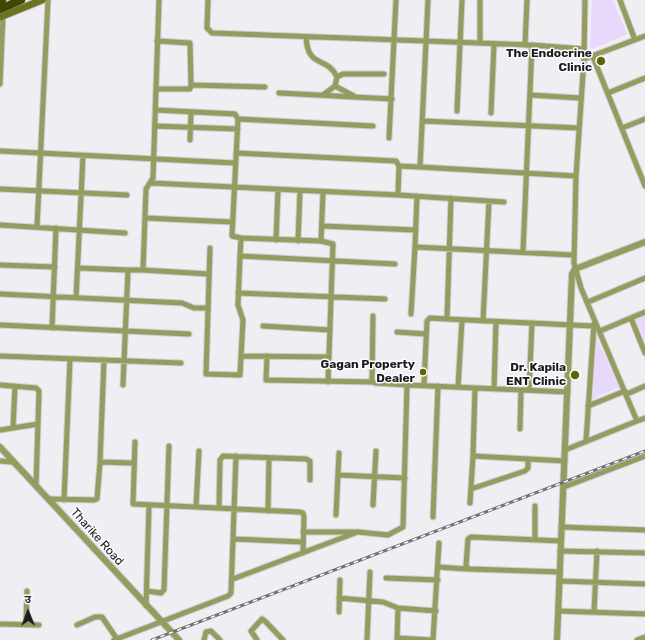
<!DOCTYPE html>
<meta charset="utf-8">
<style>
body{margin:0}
#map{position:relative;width:645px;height:640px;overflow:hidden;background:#f0eef3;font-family:Rubik,"Noto Sans Devanagari",sans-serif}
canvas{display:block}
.north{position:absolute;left:8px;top:592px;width:40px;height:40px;-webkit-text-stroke:3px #fdfcff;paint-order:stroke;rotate:359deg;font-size:11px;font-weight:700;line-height:16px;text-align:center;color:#1c1b1d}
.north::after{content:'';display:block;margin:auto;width:14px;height:18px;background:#1c1b1d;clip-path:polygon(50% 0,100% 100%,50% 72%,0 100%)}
</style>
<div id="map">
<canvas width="645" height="640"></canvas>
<div class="north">उ</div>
</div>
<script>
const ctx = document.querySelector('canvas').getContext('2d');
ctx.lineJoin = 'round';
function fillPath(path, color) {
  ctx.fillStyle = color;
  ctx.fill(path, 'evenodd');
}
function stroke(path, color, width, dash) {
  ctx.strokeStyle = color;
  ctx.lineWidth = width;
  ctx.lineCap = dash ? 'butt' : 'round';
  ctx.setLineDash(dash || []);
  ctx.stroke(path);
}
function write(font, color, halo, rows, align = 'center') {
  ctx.font = font + ' Rubik,sans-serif';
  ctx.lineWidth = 3;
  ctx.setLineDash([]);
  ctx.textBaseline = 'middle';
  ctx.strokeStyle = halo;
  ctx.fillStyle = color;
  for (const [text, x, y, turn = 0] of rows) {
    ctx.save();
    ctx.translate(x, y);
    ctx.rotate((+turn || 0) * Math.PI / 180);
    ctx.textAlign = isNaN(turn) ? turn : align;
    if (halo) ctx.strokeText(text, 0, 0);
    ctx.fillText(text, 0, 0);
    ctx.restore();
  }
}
const green = new Path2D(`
 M592,0H613L627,34L593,49L590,47Z
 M645,316V341L636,320Z
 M596,336L619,387L593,399Z`);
const minor = new Path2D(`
 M208,0L207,28L212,33L532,45L584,49
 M428,0L420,167L576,176
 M585,0L584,59L576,176L574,263L581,288L637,421L645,418
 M620,0L635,40
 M306,37C308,70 327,55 337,77L335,86L323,95
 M480,43V0
 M525,45L527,0
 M593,57L645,186
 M584,59L645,36
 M337,77L343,74H384
 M0,84L3,16
 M191,85L265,87
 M335,86L354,96
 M156,89H190L191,85L190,43L157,41
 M279,93L392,99
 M608,93L645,78
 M530,95L580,98
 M156,110L235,114L238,119
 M457,111L462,0
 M491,113L494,44
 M423,121L579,128
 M155,126L238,129
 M622,128L645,119
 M389,138L396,0
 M190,140L191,112
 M0,151L235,163
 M236,153L396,161L399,166L398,195L504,202
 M399,166L420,167
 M151,183L398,195
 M0,189L127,195
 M451,198L447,319L593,326
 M145,218L232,222
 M0,225L125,233
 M322,226L416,230
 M37,227L48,0
 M241,238L240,256L395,264
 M276,240L278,190
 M298,241L300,191
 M321,241L323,192
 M415,247L417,196
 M210,248L206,374L240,375L243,320L238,305L240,256
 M523,252L532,45
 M0,265L55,267
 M78,268L128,270
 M143,270L208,274
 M238,293L385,299
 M0,294L182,303L194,308H207
 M76,298L83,156
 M588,302L645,278
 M411,314L415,247L573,255
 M631,318L645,353
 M483,321L489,201
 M0,325L189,334
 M263,326L330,330
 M52,328L56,228
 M600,331L645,312
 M397,332L426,334
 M0,356L181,363
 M242,356L329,357
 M267,356L266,380L373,382
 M328,382L333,244L321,241L241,238L232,236L238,119L373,126
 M0,385L36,388L39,391L36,485
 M123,385L128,270H143L146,189L153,178L159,0
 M407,385L568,392
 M424,385L427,321L430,318L447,319
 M458,387L462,320
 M494,389L496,322
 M529,390L532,323
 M627,394L645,386
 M588,406L625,391
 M13,428L15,386
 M520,429L521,390
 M0,430L38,424
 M586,441L594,324
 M135,442L133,504L300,512L303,513L304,517L303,553
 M565,450L637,421
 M473,456L565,461
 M0,461L12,462
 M100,462L133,463
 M338,475L405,478
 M564,487L645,456
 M471,489L525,471L528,468V459
 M49,499L94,500L97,499L100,462L104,360
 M64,500L70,360
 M470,503L473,456L475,388
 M373,505L376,451
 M196,507L199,451
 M219,508L220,460L223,456L306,459L310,461V480
 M268,511L269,458
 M336,515L339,453
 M433,517L438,386
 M561,527L645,530
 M303,532H358L388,535L403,527L407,385L375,383L372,381L373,316
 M234,539L303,542
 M535,540V506
 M560,551L645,553
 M438,567L467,569
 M560,572L469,569L466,566L468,539L471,537L561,541
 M386,578L438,580
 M233,579L355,533
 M559,581L645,584
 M147,591L161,593L164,590L169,446
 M339,598L383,602L398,608
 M146,606L149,506
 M558,611L645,614
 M339,612L340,580
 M594,612L597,551
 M0,624L39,625
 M26,625L27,591
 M77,625L95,617H102L117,639
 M397,638L431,640
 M114,640L228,596L231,593L236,456
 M204,640L206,632L211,631L220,640
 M257,640L251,631L262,619L265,621L283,640
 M367,640L370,572
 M397,640L398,608L436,611
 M433,640L439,543
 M637,640L645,637`);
const tertiary = new Path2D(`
 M0,447L179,640
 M557,640L572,274L575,269L645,242`);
const secondary = new Path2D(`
 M0,17L42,0`);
const trunk = new Path2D(`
 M0,1L2,0
 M0,9L21,0`);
const rail = new Path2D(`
 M152,640L645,451`);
const markers = [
 [601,61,5,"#5c6403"],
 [423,372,4,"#5c6403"],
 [575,375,5,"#5c6403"]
];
const poiNames = [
 ["The Endocrine",592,54],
 ["Clinic",592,68],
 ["Gagan Property",415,365],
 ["Dealer",415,379],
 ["Dr. Kapila",566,368],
 ["ENT Clinic",566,382]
];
const streetNames = [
 ["Tharike Road",97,537,48]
];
fillPath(green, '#e8d8fc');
stroke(minor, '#ceccd1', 7);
stroke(tertiary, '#ceccd1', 8);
stroke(secondary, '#ceccd1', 9);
stroke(trunk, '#ceccd1', 10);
stroke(minor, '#949d5f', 5);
stroke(tertiary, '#949d5f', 6);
stroke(secondary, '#6a7323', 7);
stroke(trunk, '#414700', 8);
stroke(rail, '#737175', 3);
stroke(rail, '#fdfcff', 1.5, [4.5]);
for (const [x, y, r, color] of markers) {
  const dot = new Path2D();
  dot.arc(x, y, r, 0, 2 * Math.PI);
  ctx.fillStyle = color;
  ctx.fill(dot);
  stroke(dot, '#fdfcff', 1.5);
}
write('bold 12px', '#1c1b1d', '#fdfcff', poiNames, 'right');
write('12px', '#1c1b1d', '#fdfcff', streetNames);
</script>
